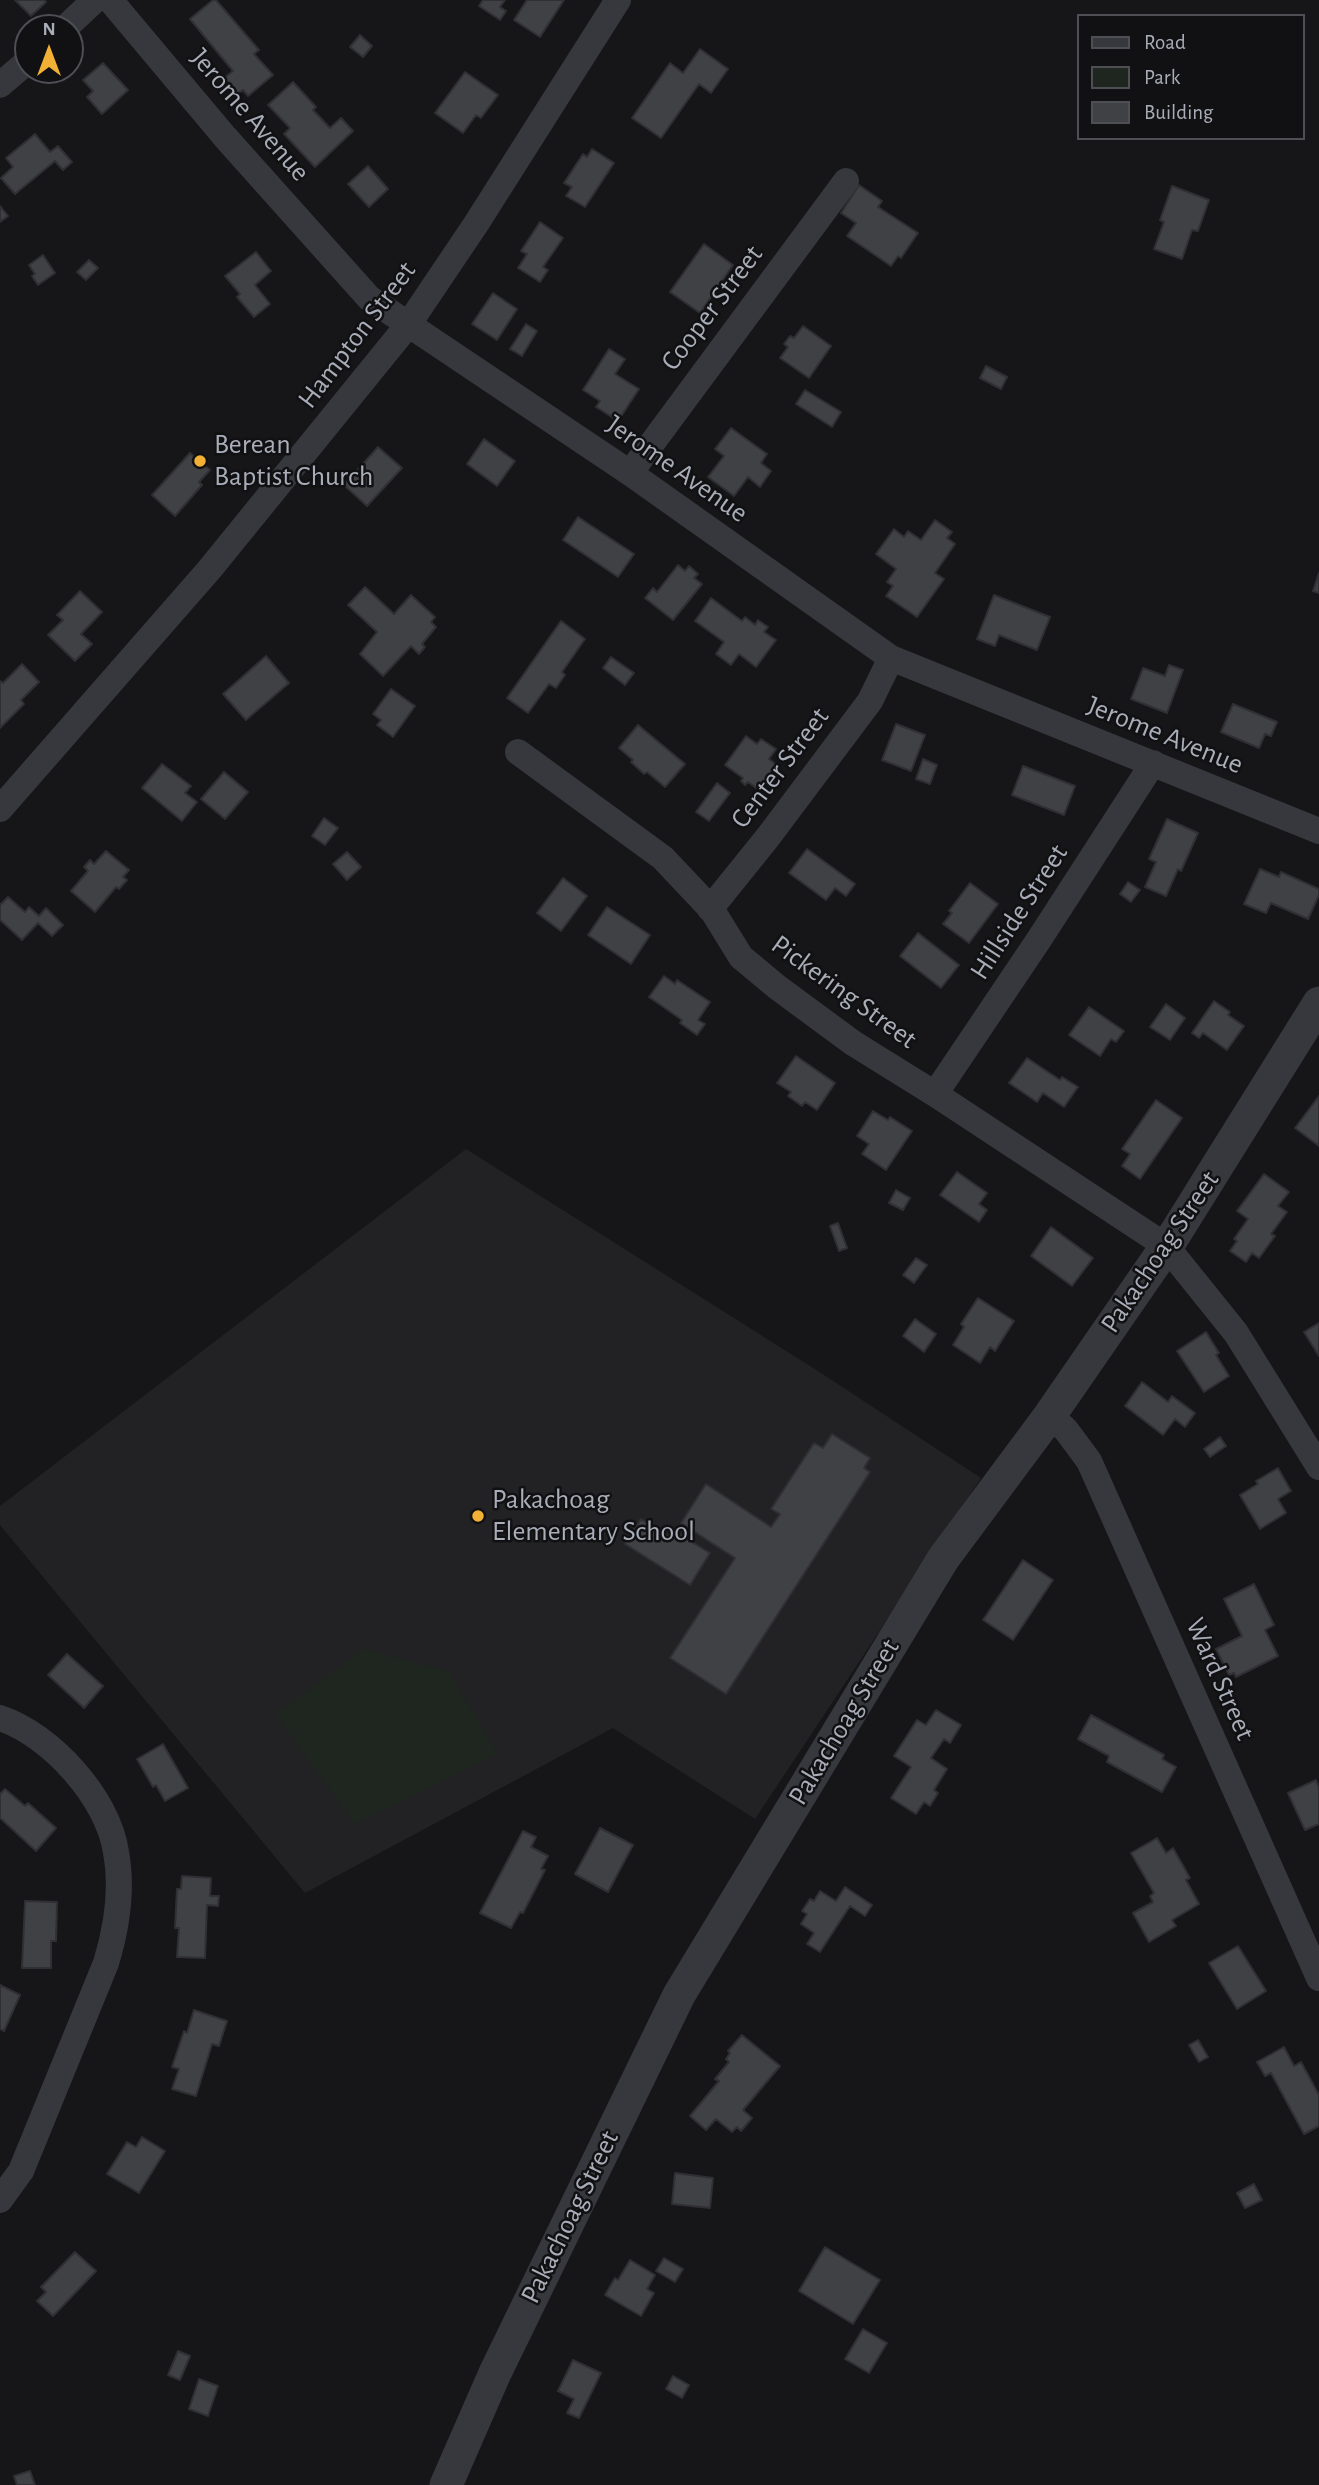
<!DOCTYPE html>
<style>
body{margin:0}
#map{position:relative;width:1319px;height:2485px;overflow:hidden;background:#161618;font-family:"Alegreya Sans",sans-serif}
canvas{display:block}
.legend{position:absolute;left:1077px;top:14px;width:228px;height:126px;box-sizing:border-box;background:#111113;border:2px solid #4d4f55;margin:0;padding:9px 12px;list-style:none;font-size:21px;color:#a8adb8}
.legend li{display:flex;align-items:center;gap:14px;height:35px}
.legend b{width:35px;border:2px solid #4d4f55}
.north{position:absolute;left:14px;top:14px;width:70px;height:70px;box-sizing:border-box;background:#111113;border:2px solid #4d4f55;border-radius:50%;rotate:0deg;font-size:19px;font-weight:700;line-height:28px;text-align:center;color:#a8adb8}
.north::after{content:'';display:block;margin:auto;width:24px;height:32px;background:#f2b134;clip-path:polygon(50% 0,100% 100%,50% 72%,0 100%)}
</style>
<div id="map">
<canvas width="1319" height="2485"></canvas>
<ul class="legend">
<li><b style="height:9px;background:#37383d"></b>Road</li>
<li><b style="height:19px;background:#1e261f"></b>Park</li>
<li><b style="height:19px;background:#404145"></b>Building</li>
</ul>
<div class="north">N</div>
</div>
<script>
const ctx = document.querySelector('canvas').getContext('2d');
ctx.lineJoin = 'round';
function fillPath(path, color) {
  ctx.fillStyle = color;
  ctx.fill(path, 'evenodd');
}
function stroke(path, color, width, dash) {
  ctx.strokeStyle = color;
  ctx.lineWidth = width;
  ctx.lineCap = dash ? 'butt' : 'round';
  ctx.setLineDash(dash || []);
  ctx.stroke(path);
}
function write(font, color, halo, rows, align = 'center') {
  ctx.font = font + ' "Alegreya Sans",sans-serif';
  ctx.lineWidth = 5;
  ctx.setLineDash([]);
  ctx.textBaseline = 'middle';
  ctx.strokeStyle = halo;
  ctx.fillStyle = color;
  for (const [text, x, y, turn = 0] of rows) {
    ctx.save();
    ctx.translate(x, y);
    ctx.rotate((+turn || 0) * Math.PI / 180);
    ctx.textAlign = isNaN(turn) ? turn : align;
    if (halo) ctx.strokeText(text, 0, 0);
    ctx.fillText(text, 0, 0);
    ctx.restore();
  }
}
const built = new Path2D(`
 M466,1149L818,1371L981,1478L755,1819L613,1728L305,1893L0,1525V1506Z`);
const green = new Path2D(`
 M363,1649L448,1671L498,1754L355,1824L275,1714Z`);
const building = new Path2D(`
 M15,0H44L46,2L31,16Z
 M213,0H216L259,50L254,54L273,75L248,96L243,90L237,94L224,78L233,71L190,19Z
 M483,0H505L500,7L506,11L500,20L479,6Z
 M527,0H564L540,37L514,20Z
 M360,35L372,46L363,57L350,47Z
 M700,49L728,69L711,93L699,84L661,138L632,118L670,63L683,73Z
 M103,63L128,90L102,114L87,97L93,91L83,80Z
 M465,72L498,95L481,118L476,115L463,133L435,113Z
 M293,82L316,107L313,110L330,128L341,118L353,131L315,167L284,134L290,128L268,105Z
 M35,134L50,152L58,146L72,162L63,170L55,161L15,194L1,178L13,167L6,158Z
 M592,149L614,163L585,207L566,196L572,187L564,183L583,154L587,157Z
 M368,166L388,189L369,207L348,184Z
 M859,185L882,201L878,207L918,233L901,258L898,256L891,266L847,236L856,223L841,213Z
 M1172,186L1209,200L1198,231L1192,230L1182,259L1154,249L1164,222L1160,220Z
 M0,206L8,216L0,222Z
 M540,222L563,238L543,267L548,270L540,282L518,268L527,254L521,251Z
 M704,244L733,265L700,313L670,292Z
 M256,252L271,271L255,285L270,304L254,317L237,297L240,294L225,276Z
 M43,255L55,273L38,285L32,276L35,274L29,265Z
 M89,260L98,268L86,280L77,272Z
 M493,293L517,309L497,340L472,324Z
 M526,324L537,331L522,356L510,349Z
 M803,326L831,346L809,378L780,358L788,347L784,344L790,336L794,338Z
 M609,349L625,359L615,374L639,389L618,421L596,407L600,401L583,390Z
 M986,366L1007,377L1001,389L980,378Z
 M805,390L841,412L832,427L796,404Z
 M731,428L767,454L761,463L771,471L760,487L748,477L734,496L708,477L724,456L715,449Z
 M484,439L515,461L497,486L467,464Z
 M378,447L402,468L367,506L344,485Z
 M190,453L210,470L199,482L202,485L175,516L152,495Z
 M578,517L634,554L618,577L563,540Z
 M935,520L952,532L947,538L955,544L935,573L944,579L917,617L886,596L893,586L887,582L896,569L876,554L894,529L904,537L908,531L921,540Z
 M678,565L685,571L689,566L698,574L694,578L702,584L673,620L645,598L653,588L657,592Z
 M1319,573V593L1313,591Z
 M365,587L394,614L411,595L435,617L431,622L436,627L422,644L425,647L419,654L411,646L383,676L360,654L377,632L348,605Z
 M80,591L102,612L81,634L92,644L75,661L48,635L63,620L57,615Z
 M994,595L1050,617L1037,650L999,635L995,646L977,639Z
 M711,598L742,621L745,617L755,625L758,620L768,627L764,632L776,640L756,667L739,654L731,665L716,654L724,642L695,621Z
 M561,621L585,639L562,672L565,675L556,688L549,684L528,713L507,698Z
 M266,656L289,683L246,720L223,694Z
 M611,657L634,673L625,685L603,668Z
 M22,664L39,682L21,700L24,704L0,728V681L3,683Z
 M1169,665L1183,670L1167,713L1131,699L1143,668L1165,676Z
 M391,689L415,706L393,737L377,725L381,720L373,714Z
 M1233,704L1277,722L1271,736L1265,734L1259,748L1221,732Z
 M896,724L925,735L911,771L882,760Z
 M638,725L685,764L665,787L647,772L644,774L631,762L633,760L619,748Z
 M746,736L757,744L761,739L776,749L769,759L778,766L759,790L748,782L745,785L741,781L743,778L725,765Z
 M923,759L937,765L930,784L916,779Z
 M162,764L191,786L185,793L197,802L182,821L142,788Z
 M1023,766L1075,786L1064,815L1012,795Z
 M224,772L248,792L225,819L201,799Z
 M717,783L730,793L709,821L696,812Z
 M324,818L338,828L325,845L312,836Z
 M1167,819L1198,833L1181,871L1178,869L1166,896L1145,887L1156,862L1149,859Z
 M807,849L855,884L846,896L835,888L826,900L789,873Z
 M106,851L129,870L123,877L127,880L119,889L116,887L95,912L71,891L88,871L84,867L90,860L94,864Z
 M347,852L361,867L347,880L333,864Z
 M1260,869L1279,877L1281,872L1319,889V895L1308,919L1271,903L1266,913L1244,904Z
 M563,878L587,896L561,931L537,913Z
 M1128,882L1140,890L1131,902L1120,894Z
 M970,883L998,904L969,943L943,924L952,913L949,911Z
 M8,897L25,912L29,907L39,916L46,908L63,925L52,936L38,923L22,940L0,920V905Z
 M607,907L650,935L631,964L588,935Z
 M918,933L959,965L941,988L900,956Z
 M664,976L675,984L677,980L710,1002L698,1020L705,1024L697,1035L680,1023L682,1020L649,997Z
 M1214,1001L1230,1012L1228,1015L1244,1026L1227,1050L1203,1033L1199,1038L1192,1033Z
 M1166,1004L1185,1018L1170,1040L1150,1027Z
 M1089,1007L1124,1031L1116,1042L1111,1039L1100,1056L1069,1035Z
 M796,1056L835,1083L817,1110L805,1102L802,1106L788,1096L791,1092L777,1083Z
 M1027,1058L1060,1080L1062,1077L1078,1087L1064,1107L1043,1093L1037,1102L1009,1083Z
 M1319,1096V1146L1295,1128Z
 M1156,1100L1182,1118L1140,1179L1122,1166L1130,1154L1122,1149Z
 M873,1111L888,1120L890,1117L912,1131L886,1170L862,1154L869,1144L857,1136Z
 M957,1172L987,1193L979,1204L987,1210L979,1222L940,1195Z
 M1264,1174L1289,1192L1278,1206L1287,1212L1271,1234L1275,1236L1259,1258L1252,1253L1246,1262L1230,1251L1237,1241L1234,1239L1248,1219L1237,1211Z
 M896,1190L910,1198L903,1210L889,1203Z
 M838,1223L847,1248L839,1251L830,1226Z
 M1051,1227L1093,1258L1072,1286L1031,1256Z
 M916,1258L927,1265L914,1283L903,1275Z
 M978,1298L1014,1321L995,1351L990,1347L980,1363L953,1345L964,1327L961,1324Z
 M915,1319L936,1334L924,1352L903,1336Z
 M1319,1323V1356L1304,1332Z
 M1206,1332L1219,1353L1216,1355L1229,1376L1204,1392L1177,1351Z
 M1142,1382L1168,1402L1172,1396L1195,1413L1185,1427L1175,1419L1163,1435L1125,1406Z
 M832,1434L870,1458L864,1468L870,1472L726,1694L670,1658L735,1558L681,1523L706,1484L771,1527L780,1514L771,1509L814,1443L823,1448Z
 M1220,1437L1226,1446L1210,1457L1204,1449Z
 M1278,1468L1291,1491L1278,1499L1286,1513L1260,1529L1240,1495L1258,1484L1256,1481Z
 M641,1519L668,1536L672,1530L710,1553L690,1585L625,1544Z
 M1023,1560L1053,1580L1013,1640L983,1620Z
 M1254,1584L1274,1625L1265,1630L1278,1656L1236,1677L1234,1673L1229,1675L1216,1649L1242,1636L1224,1599Z
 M67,1654L103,1686L84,1708L48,1675Z
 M936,1710L961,1725L950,1743L944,1739L931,1758L947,1769L934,1790L938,1793L930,1806L924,1802L916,1814L891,1798L911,1767L894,1756L917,1720L926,1725Z
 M1091,1715L1164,1755L1162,1759L1176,1767L1162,1792L1107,1762L1109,1756L1078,1739Z
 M163,1744L188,1788L165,1801L156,1785L153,1787L137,1759Z
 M1316,1780L1319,1788V1824L1305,1830L1288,1793Z
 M5,1789L25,1806L28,1803L56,1828L36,1851L0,1818V1794Z
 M600,1828L633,1845L608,1892L575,1874Z
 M523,1831L536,1837L531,1847L548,1856L541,1869L545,1870L523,1913L520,1912L511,1928L480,1913Z
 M1157,1838L1166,1853L1173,1848L1190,1878L1186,1880L1199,1904L1172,1920L1176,1926L1149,1942L1133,1913L1153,1902L1150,1896L1154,1893L1131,1853Z
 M182,1876L211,1878L210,1896H219L218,1906L207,1905L205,1958L177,1957L179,1928H175L177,1889H181Z
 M845,1887L872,1905L865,1916L850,1906L820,1952L807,1944L814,1933L801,1924L807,1914L802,1911L810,1899L814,1901L820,1891L836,1901Z
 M25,1901L57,1902L56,1941H51V1968H22Z
 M1238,1946L1266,1991L1237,2009L1209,1963Z
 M0,1985L20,1995L4,2031L0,2029Z
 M194,2010L227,2021L219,2046L212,2044L196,2096L172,2089L179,2069L172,2067L184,2031L187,2033Z
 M742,2035L780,2066L743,2110L752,2118L741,2131L737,2127L732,2132L716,2119L706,2130L690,2116L719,2081L715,2079L729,2062L726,2059L730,2053L728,2051Z
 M1198,2040L1208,2057L1199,2062L1189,2045Z
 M1284,2047L1294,2066L1301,2062L1319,2095V2126L1304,2134L1271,2073L1265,2076L1257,2062Z
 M142,2137L165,2151L139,2193L107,2174L127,2142L136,2147Z
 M675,2173L713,2178L710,2208L672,2204Z
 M1254,2184L1262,2200L1245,2208L1237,2193Z
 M825,2247L880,2280L853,2324L799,2291Z
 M75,2252L96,2271L53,2316L37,2301L46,2292L41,2287Z
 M664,2258L683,2269L675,2282L656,2271Z
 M630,2260L655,2275L647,2289L654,2293L641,2316L605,2295L615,2278L618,2280Z
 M863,2329L887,2343L869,2373L845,2359Z
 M178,2351L190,2356L180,2380L168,2375Z
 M573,2360L601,2373L579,2418L567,2413L574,2399L558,2391Z
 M673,2376L689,2385L682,2398L666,2389Z
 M199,2379L218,2386L208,2416L189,2409Z
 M30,2471L35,2485H17L14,2476Z`);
const minor = new Path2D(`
 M110,0L225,137L369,298L630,473L891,658L1319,831
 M65,28L95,0
 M0,85L28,61
 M630,473L846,181
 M518,752L663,858L712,910L741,957L777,987L853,1043L935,1094L1166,1246L1236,1333L1319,1467
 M0,809L209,570L408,325L476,224L618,0
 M710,909L768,837L870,701L891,658
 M935,1094L1040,938L1153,763
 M1050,1415L1066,1430L1089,1461L1319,1978
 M0,1718C51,1735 108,1798 116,1852C123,1890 117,1927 106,1963L21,2171L0,2200`);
const tertiary = new Path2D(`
 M446,2485L495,2373L679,1995L943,1559L1050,1415L1173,1237L1319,1003`);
const markers = [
 [200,461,7,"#f2b134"],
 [478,1516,7,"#f2b134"]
];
const streetNames = [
 ["Jerome Avenue",250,115,49],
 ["Cooper Street",712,308,-53],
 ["Hampton Street",357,335,-53],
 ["Jerome Avenue",677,469,35],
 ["Jerome Avenue",1165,735,22],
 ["Center Street",780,768,-53],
 ["Hillside Street",1019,912,-57],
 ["Pickering Street",844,992,36],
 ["Pakachoag Street",1160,1252,-56],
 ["Ward Street",1220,1679,66],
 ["Pakachoag Street",844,1722,-59],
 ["Pakachoag Street",570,2217,-64]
];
const poiNames = [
 ["Berean",214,445],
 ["Baptist Church",214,477],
 ["Pakachoag",492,1500],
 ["Elementary School",492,1532]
];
fillPath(built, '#222225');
fillPath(green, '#1e261f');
fillPath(building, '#404145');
stroke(building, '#303034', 2);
stroke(minor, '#37383d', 26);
stroke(tertiary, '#37383d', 33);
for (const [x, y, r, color] of markers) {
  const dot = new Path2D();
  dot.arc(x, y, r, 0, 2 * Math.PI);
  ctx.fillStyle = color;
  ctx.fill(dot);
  stroke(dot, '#111113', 2.5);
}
write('28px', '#a8adb8', '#111113', streetNames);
write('28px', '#a8adb8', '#111113', poiNames, 'left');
</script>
